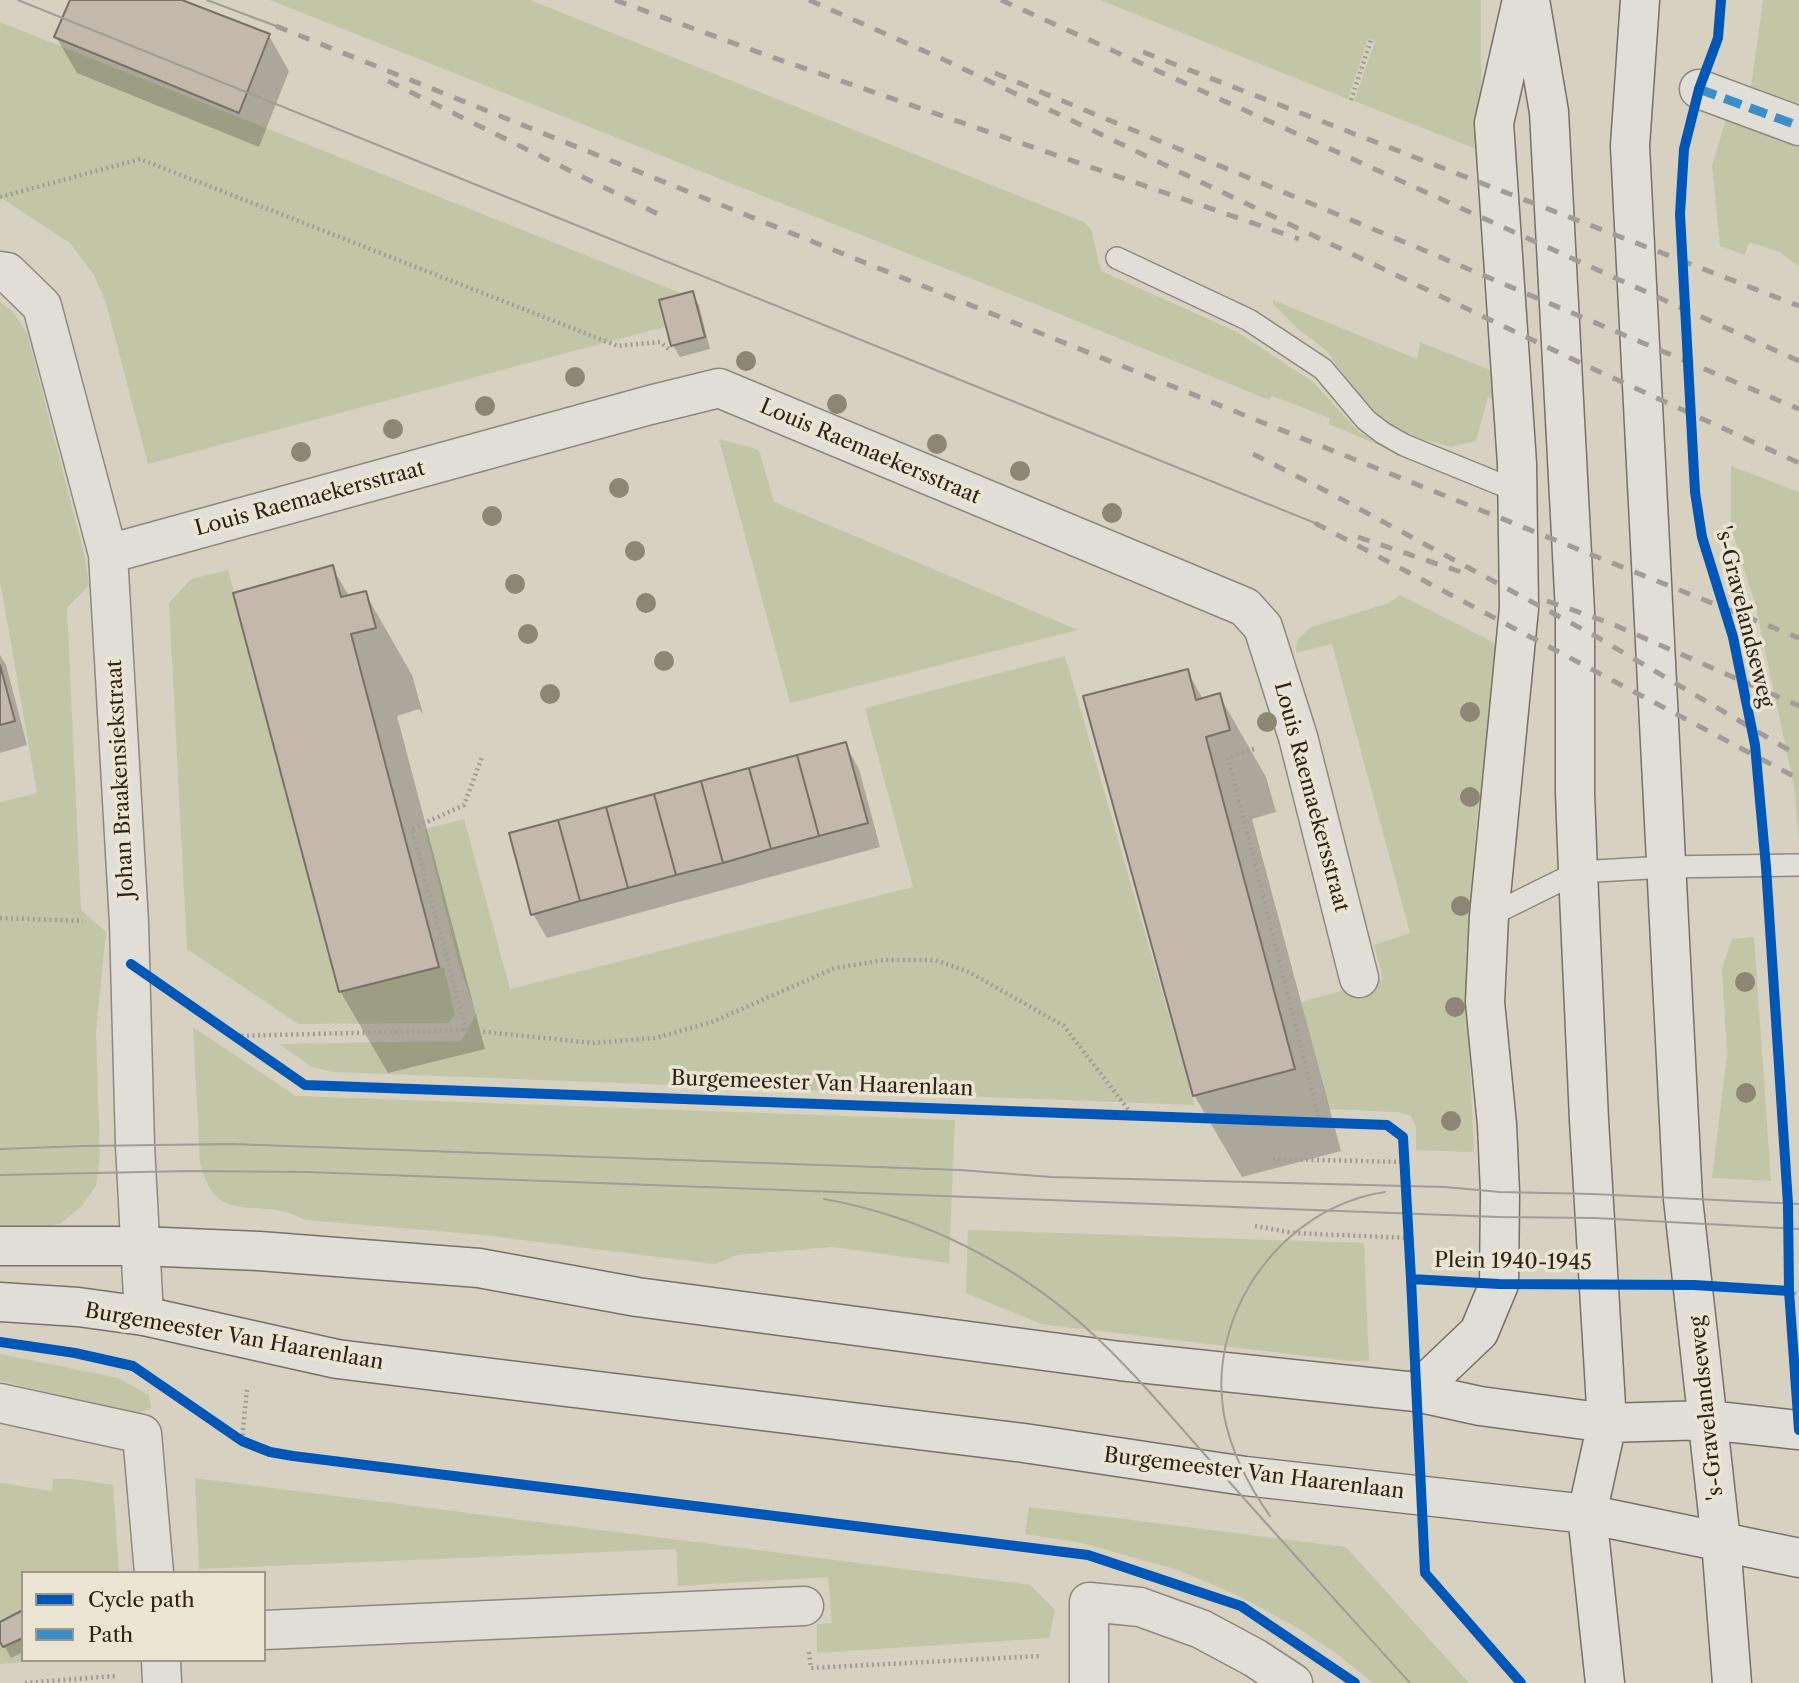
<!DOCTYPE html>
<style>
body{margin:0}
#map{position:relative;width:1799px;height:1683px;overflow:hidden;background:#d6d1c1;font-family:"Libre Caslon Text",serif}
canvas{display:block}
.legend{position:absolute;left:21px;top:1571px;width:245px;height:91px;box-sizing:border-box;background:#eae4d2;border:2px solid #a09687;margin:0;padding:9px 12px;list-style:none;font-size:21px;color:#312217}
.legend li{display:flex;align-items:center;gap:14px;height:35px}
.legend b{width:35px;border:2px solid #a09687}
</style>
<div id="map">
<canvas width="1799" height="1683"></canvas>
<ul class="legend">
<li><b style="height:9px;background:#0057b8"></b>Cycle path</li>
<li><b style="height:9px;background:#3c8ec9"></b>Path</li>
</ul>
</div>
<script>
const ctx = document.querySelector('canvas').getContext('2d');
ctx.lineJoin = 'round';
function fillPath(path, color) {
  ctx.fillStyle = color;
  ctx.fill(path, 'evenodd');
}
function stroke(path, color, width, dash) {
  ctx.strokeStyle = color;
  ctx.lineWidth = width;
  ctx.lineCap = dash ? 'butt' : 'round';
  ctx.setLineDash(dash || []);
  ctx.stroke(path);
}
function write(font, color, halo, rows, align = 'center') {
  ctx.font = font + ' "Libre Caslon Text",serif';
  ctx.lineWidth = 7;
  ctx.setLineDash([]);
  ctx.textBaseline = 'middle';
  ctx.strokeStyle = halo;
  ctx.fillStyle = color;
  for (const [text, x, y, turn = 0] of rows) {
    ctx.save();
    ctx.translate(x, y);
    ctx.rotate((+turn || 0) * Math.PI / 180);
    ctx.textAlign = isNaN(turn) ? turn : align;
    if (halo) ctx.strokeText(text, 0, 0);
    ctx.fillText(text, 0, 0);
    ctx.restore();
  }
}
const green = new Path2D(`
 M270,0H530L1084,222L1091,229L1101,271L1237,332L1313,382L1359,432L1404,456L1329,424L1330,418L1272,396L1269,400L1045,308Z
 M1100,0H1481V151L1354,101L1375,41L1368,39L1348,99Z
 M1763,0H1799V105L1751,87Z
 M0,22L683,294L659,300L664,327L148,464L106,303L94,275L70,243L0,197Z
 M1726,120L1799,147V267L1780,252L1749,242L1745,255L1720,246L1712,165Z
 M1273,300L1417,359L1420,342L1493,371L1494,400L1488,397L1476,441L1451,447L1408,435L1387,426L1370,415L1327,351L1298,329L1273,304Z
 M0,302L12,311L27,333L84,553L89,585L67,608L81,910L106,932L96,1032L100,1155L96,1186L81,1207L61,1223L30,1233H0V802L37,793L0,581Z
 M719,439L759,450L774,502L1078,630L790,703Z
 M1731,466L1799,492V843L1794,786L1755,604L1731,527Z
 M228,570L339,992L439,967L444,968L455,1015L448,1023L298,1024L187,949L169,603L191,579Z
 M1400,595L1499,645L1476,826L1466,979L1474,1152L1416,1150V1127L1411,1116L1399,1112L1329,1109L1301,1002L1383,979L1374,945L1410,933L1332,644L1296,653L1297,640L1311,627L1389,603Z
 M1065,656L1195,1105L335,1072L312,1067L279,1044L461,1041L476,1014L459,965L425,829L464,819L510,989L913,887L865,708Z
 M1754,937L1771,1181L1712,1178L1727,1054L1722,968L1732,939Z
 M193,1027L296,1096L955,1120L949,1263L833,1247L737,1255L715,1264L483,1235L306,1220C300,1218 293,1214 286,1212C242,1202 215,1220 200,1163Z
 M968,1230L1364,1243L1369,1361H1349L1041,1324L966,1293Z
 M0,1354L118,1378L149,1395L151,1408L139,1413L0,1381Z
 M195,1478L1030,1585L1055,1610L1049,1638L817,1653V1624L832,1623L828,1577L678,1586L676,1549L199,1569Z
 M53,1479H73L113,1485L119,1573H23V1660H59L0,1664V1483L52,1491Z
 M1029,1507L1346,1547L1469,1683H1373L1337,1654L1296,1627L1239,1596L1178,1570L1082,1543L1025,1534Z`);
const shadow = new Path2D(`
 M72,0H178L269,36L289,71L259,147L77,73L56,37Z
 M692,293L699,305L710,349L680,357L673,345Z
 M332,567L349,596L365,593L412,675L423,714L419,709L397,716L485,1049L388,1073L340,991Z
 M0,655L6,665L27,745L0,753Z
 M1187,671L1203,699L1219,695L1266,777L1276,812L1252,819L1341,1151L1242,1177L1194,1095Z
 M845,744L859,769L880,847L547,938L533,914Z
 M23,1612V1652L11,1658L0,1638V1624Z`);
const building = new Path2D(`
 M70,0H182L270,34L239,113L54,37Z
 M693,291L705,337L671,346L659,300Z
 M333,565L341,597L366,591L376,628L351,634L439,967L339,992L233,593Z
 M0,665L15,721L0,725Z
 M1188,669L1196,700L1220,693L1230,730L1206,737L1295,1069L1193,1096L1083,696Z
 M846,742L868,823L819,836L797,755Z
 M797,755L819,836L771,849L749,768Z
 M749,768L771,849L723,863L701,781Z
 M701,781L723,863L676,875L654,794Z
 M654,794L676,875L628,888L606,807Z
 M606,807L628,888L580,901L558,820Z
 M558,820L580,901L531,915L509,833Z
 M23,1610V1638L3,1647L0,1642V1622Z`);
const path = new Path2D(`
 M1351,100L1371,40
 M0,197L140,159L618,346L660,342L671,351
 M1254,749L1228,757L1320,1123
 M0,918L83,921
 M466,1030L412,829L464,805L482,757
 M236,1036L466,1030L592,1043L655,1038L712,1022L835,968L884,960H935L969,972L1064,1026L1134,1117
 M1273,1159L1405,1162
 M1255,1226L1294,1233L1408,1238
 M1789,1291L1799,1295
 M1794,1364H1799
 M242,1441L247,1388
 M809,1652L811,1668L1041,1656
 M25,1683L115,1676`);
const lane = new Path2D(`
 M1117,258L1249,320L1323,369L1366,420L1383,433L1404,445L1517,491
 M1489,916L1578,872L1666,867L1799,865`);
const street = new Path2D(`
 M1699,89L1799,126
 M0,271L7,272L42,306L108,554L129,923L135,1145L144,1316
 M108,554L650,405L719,388L1245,607L1263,627L1298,737L1359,978
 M0,1403L142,1434L154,1573
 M264,1630L804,1606
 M161,1660L162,1683
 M1089,1683V1602L1140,1607L1201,1629L1255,1658L1293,1683`);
const secondary = new Path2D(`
 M1530,0L1549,112L1575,612V793L1578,872L1589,1120L1607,1423L1587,1514L1605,1683
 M1640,0L1630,146L1683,1199L1721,1541L1732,1683
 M0,1246H139L259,1251L479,1268L637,1297L1120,1361L1416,1392L1480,1406L1607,1423L1708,1420L1799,1430
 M0,1302L78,1307L144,1316L337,1359L1024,1443L1245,1476L1587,1514L1799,1558
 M1416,1392L1479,1332L1499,1284L1500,1192L1497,1125L1485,1002L1489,916L1519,608L1517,464L1494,123L1522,0`);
const tram = new Path2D(`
 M18,0L1315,523
 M207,0L276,26
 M0,1149L84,1146L232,1144L960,1170L1051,1177L1445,1187L1500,1192L1593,1194L1799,1204
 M0,1175L189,1171L307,1172L1499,1217L1595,1218L1799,1229
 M824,1199C925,1217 1020,1266 1095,1336C1142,1380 1182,1430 1225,1477C1286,1546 1348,1614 1410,1683
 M1270,1516C1248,1485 1231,1452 1224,1415C1206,1312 1283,1207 1385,1192`);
const rail = new Path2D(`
 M615,0L766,55L1299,239
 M809,0L949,62L1587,366L1799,463
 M1001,0L1799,361
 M276,26L1799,638
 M1143,52L1799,306
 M995,73L1414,246L1799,409
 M388,81L658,214
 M1253,454L1328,492L1597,637L1799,756
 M1315,523L1799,779
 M1358,537L1461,572
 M1547,601L1610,623L1799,706`);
const quiet = new Path2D(`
 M1699,89L1799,126`);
const cycleway = new Path2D(`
 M1721,0L1718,38L1699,89L1684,149L1680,214L1695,492L1702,537L1733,637L1755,745L1766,867L1788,1204L1789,1291
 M131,964L305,1085L1387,1125L1403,1137L1411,1279
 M0,1342L75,1353L133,1366L242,1441L270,1452L293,1456L1088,1555L1241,1606L1355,1683
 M1521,1683L1425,1573L1411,1279L1499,1284L1694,1285L1789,1291L1799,1430`);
const trees = [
 [746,361],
 [575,377],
 [837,404],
 [485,406],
 [393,429],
 [937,444],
 [301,452],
 [1020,471],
 [619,488],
 [1112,513],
 [492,516],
 [635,551],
 [515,584],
 [646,603],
 [528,634],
 [664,661],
 [550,694],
 [1470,712],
 [1267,722],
 [1470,797],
 [1461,906],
 [1745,982],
 [1455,1007],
 [1746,1093],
 [1451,1121]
];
const streetNames = [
 ["Louis Raemaekersstraat",870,452,23],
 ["Louis Raemaekersstraat",310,499,-15],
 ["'s-Gravelandseweg",1744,617,76],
 ["Johan Braakensiekstraat",121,779,-93],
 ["Louis Raemaekersstraat",1311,797,75],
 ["Burgemeester Van Haarenlaan",822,1084,2],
 ["Plein 1940-1945",1513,1262,1],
 ["Burgemeester Van Haarenlaan",234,1337,10],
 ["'s-Gravelandseweg",1707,1408,-96],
 ["Burgemeester Van Haarenlaan",1254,1474,7]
];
fillPath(green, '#c3c6a6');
fillPath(shadow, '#0003');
fillPath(building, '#c4b7ac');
stroke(building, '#777168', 2);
stroke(lane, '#8e897f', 24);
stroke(street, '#8e897f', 41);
stroke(secondary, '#777168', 41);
stroke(path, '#a19d96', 4.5, [2, 3.5]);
stroke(lane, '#e0ded6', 21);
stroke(street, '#e0ded6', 38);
stroke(secondary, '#e0ded6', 38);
stroke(tram, '#a19d96', 2);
stroke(rail, '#a19d96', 5, [12, 12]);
stroke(quiet, '#3c8ec9', 9, [18, 9]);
stroke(cycleway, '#0057b8', 10);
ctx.fillStyle = '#8d8674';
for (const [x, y] of trees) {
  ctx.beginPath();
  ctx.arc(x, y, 10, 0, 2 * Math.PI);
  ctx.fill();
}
write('21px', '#312217', '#eae4d2', streetNames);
</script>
